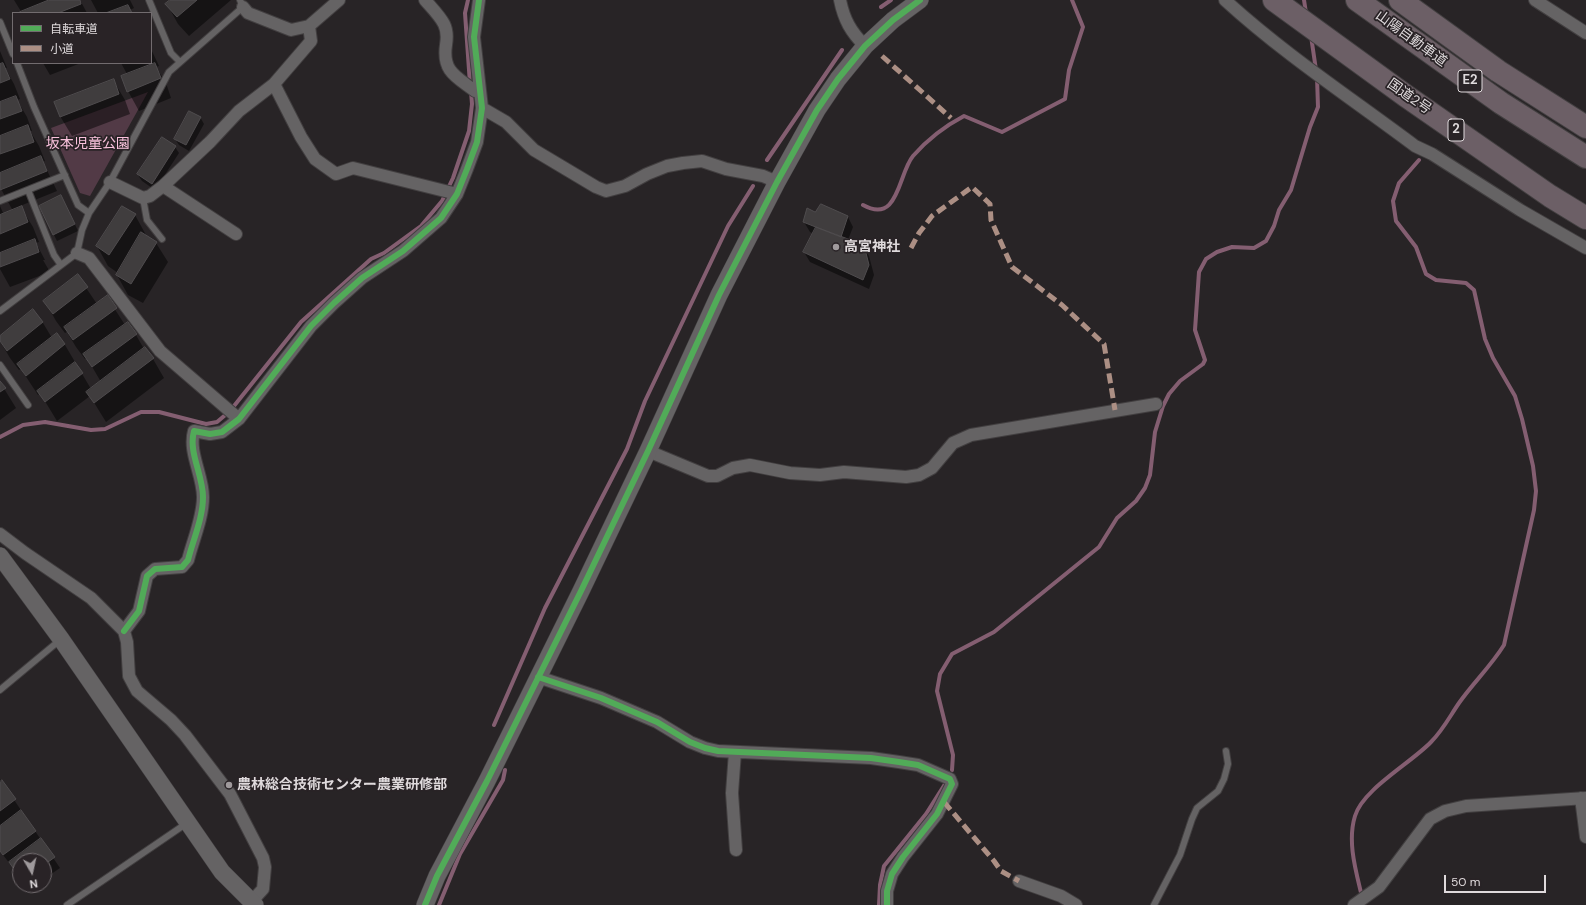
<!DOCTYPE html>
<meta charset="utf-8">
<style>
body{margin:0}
#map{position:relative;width:1586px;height:905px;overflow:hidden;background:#282426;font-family:"DM Sans","Noto Sans JP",sans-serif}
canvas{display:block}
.legend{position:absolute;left:12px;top:12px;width:140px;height:52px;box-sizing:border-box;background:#292326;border:1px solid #726c6f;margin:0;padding:5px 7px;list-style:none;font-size:12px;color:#dfdadc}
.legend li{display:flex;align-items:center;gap:8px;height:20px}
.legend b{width:20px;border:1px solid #726c6f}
.north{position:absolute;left:12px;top:853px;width:40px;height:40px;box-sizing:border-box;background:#292326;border:1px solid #726c6f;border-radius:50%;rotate:171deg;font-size:11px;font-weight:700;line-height:16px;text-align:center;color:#dfdadc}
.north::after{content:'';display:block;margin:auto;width:14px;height:18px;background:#9f9a9c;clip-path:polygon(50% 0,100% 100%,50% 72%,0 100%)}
.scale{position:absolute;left:1444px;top:875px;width:102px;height:18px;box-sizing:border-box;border:2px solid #dfdadc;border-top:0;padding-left:5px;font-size:12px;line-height:14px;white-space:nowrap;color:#dfdadc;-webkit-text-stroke:3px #292326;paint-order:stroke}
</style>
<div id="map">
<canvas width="1586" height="905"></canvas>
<ul class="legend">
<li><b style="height:5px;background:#51ab58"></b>自転車道</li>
<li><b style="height:5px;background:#ac8f84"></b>小道</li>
</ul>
<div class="north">N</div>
<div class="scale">50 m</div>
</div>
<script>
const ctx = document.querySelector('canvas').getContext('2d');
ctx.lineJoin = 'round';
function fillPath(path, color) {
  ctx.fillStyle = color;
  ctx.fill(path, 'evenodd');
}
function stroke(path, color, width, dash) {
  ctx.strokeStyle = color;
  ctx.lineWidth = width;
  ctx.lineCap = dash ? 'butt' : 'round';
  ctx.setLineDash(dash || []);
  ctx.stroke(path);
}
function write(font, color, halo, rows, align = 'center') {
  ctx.font = font + ' "DM Sans","Noto Sans JP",sans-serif';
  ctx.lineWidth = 3.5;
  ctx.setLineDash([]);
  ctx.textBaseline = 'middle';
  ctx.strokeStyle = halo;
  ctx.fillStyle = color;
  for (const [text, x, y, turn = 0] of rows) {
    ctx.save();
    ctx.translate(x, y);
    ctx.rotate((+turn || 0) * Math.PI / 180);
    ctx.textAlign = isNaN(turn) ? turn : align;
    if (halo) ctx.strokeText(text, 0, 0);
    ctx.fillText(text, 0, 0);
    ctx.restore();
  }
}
const green = new Path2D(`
 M148,92L90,196L80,193L51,128Z`);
const shadow = new Path2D(`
 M14,0H80L87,13H22Z
 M91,0H130L134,8L130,10L132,13H98Z
 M172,0H231L189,36L178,24L167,4Z
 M151,49L159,66L156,67L166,83L171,98L139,111L128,91L127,74L121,63H151Z
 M0,51L7,68H5L14,84L20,99L17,100L27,117L32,131H30L39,146L45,161L43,162L57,191L20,206L33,227L39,242L36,243L45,260L46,262L45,260H43L50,272L10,287L0,269V206L4,215L13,211L0,187Z
 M43,63H81L50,75Z
 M113,80L125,100L130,114L72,136L60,116Z
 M200,117L204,124L189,151L179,145L175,139Z
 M175,147L179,153L155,190L142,181L138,175Z
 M65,203L78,231L57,241L40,207Z
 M815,213L848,217L853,227L848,240L863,246L869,256L874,275L869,289L810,262L804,252L814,234L810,232L804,222Z
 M135,215L146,235L145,236L156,243L168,262L143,303L128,295L117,275L118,273L108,266L97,246Z
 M78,276L97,304L107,297L125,325L136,335L144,349L153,359L164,378L106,422L90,396L57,421L40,393L38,395L21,369L19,370L10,358L0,341V337L33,311L43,323L52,338L56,335L65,345L91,389L101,382L87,358L85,359L76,347L67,332L65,333L56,321L45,301Z
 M0,382L16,408L0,420Z
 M0,779L60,868L44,879V861H20V878L11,864H10L0,851Z
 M25,885H36L29,890Z`);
const stream = new Path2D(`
 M468,0L465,13L470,84
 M1304,0L1306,13
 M881,7L891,0
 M1311,36L1316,70
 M767,160L842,50
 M863,205C899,225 898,174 913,156C927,140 945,126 964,116L1002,132L1065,99L1069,70L1083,27L1072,0
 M0,437L23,425L45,422L91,430L105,429L141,412H159L206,424L217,422L230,411L301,322L371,259L384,253L421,226L442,201L453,178L469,131L472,104L471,91
 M494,725L545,608L627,449L645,401L728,226L753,186
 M952,770L953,755L937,691L940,674L952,654L994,632L1099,547L1117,518L1136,501L1145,488L1150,475L1155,432L1163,406L1169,394L1180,381L1203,364L1205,360L1195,330L1199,272L1206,259L1217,252L1232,247L1254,248L1266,241L1274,226L1279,210L1291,190L1310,127L1318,107L1317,77
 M1362,897C1356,871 1347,842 1355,816C1363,789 1411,763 1431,742C1443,730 1450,716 1459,703C1473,683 1491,666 1504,645L1534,510L1536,491L1533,466L1522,419L1515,396L1493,358L1485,339L1474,290L1466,283L1436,280L1426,274L1416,247L1396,221L1393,201L1399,183L1419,160
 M439,905L460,854L503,780L505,770
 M879,905L880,885L884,866L926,814L945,784`);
const building = new Path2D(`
 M49,0H80L81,4L58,13H21L20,12Z
 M170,0H197L177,17L165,4Z
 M128,5L132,13H106Z
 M3,63L10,79L0,83V64Z
 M155,63L161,78L127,92L121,76Z
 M114,79L119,94L60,117L54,102Z
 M16,96L22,111L0,119V102Z
 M189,111L201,117L186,145L174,139Z
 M28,125L34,142L0,154V136Z
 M162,137L176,146L152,184L137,174Z
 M41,156L47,171L0,190V173Z
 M61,195L75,224L53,235L39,206Z
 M821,204L848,216L841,237L803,222L807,208L815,212Z
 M22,206L28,222L0,234V215Z
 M122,206L136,214L109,255L96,246Z
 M816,227L864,245L869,265L863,280L803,252Z
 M141,232L157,242L131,284L116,275Z
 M35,239L39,252L0,267V253Z
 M78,274L88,287L53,314L43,301Z
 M108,295L117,308L73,340L64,327Z
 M33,309L43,322L7,351L0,341V336Z
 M128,322L137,334L92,367L83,354Z
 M57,333L65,344L26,376L17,364Z
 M145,347L154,358L94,403L86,392Z
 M75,362L83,373L45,402L37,391Z
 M0,381L6,388L0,392Z
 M2,780L16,799L0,811V782Z
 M21,810L36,831L3,855L0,851V826Z
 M41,838L55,857L44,865V861H20V878L9,862Z`);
const lane = new Path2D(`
 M149,0L171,53L180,62
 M0,22L13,54
 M17,63L34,107L78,205L89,213
 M28,190L54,255L61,265
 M143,198L147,220L162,239
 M0,201L65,175
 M0,311L77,253L82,230L89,213L110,182L169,72L243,7L240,0
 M0,365L28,405
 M0,690L60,640
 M67,905L187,823
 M1154,905L1180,855L1192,819L1197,808L1218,791L1224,779L1228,764L1226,751`);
const street = new Path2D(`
 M425,0C431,7 440,16 444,24C447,30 447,39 446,45C442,72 457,77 475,91H480
 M840,0C844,20 851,32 865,46
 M1225,0C1284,54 1351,98 1415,146L1432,154L1520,210L1586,248
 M1535,0L1586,33
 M243,7L248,13L291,30L309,26L339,0
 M274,84L301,137L315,159L336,174L353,168L457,194
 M482,108L506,122L534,150L596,187L606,191L625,186L647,174L667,166L683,163L702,161L726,169L763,176L777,182
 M110,182L143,198L150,196L163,186L210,142L239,111L274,84L311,41L309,26
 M163,186L236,234
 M77,253L89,258L160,351L239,419
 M648,451L708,476H717L733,468L750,465L790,473L820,475L844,472L906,477L919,475L932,468L953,443L971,435L1156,404
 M0,534L25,553L91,598L124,631L127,642L129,676L137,691L171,720L185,735L230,794L263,858L265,867L263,889L251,902
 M124,631L139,611L147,576L155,569L182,567L188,560C193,540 203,518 203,497C203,475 188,452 194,431L210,434L222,432L239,419L311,326L334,303L362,278L403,251L441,218L457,194L467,169L477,142L482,108L474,37L479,0
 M538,677L601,698L657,722L690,742L705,748L718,751L871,758L899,762L918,765L950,779L952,784L937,814L903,857L892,874L887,891V905
 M735,752L732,793L736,850
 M1581,798L1586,837
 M1019,881L1061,896L1076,905
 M1354,905L1379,887L1430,819L1445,811L1466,806L1586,798`);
const secondary = new Path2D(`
 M0,556L61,639L222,872L255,905
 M425,905L437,876L487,781L581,591L648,451L719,295L777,182L817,110L838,79L865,46L893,20L920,0`);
const highway = new Path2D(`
 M1274,0L1406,96L1550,196L1586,218
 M1357,0L1501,103L1586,157
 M1400,0L1498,71L1586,127`);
const quiet = new Path2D(`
 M882,56L951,118
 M911,248L919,233L932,216L972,187L990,204L991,220L1012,267L1062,305L1104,344L1115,410
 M944,802L994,861L1001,871L1019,881`);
const cycleway = new Path2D(`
 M124,631L139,611L147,576L155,569L182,567L188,560C193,540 203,518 203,497C203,475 188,452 194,431L210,434L222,432L239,419L311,326L334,303L362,278L403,251L441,218L457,194L467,169L477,142L482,108L474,37L479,0
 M538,677L601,698L657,722L690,742L705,748L718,751L871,758L899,762L918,765L950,779L952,784L937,814L903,857L892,874L887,891V905
 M425,905L437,876L487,781L581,591L648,451L719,295L777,182L817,110L838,79L865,46L893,20L920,0`);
const markers = [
 [836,247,4,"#9f9a9c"],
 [229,785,4,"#9f9a9c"]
];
const shields = [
 [1470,81,24],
 [1456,130,16]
];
const shieldNames = [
 ["E2",1470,81],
 ["2",1456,130]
];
const streetNames = [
 ["山陽自動車道",1411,39,36],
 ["国道2号",1409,97,35]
];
const parkNames = [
 ["坂本児童公園",88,144]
];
const poiNames = [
 ["高宮神社",844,247],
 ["農林総合技術センター農業研修部",237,785]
];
fillPath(green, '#523a46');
fillPath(shadow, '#0007');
stroke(stream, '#845e71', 4);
fillPath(building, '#403d3e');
stroke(building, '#4f4c4e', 1);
stroke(lane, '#423f40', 8);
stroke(street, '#423f40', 14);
stroke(secondary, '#423f40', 18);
stroke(highway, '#423f40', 24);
stroke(lane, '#656364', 6);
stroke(street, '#656364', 12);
stroke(secondary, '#656364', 17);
stroke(highway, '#6c5f66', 22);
stroke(quiet, '#ac8f84', 5, [10, 5]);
stroke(cycleway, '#51ab58', 6);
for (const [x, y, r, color] of markers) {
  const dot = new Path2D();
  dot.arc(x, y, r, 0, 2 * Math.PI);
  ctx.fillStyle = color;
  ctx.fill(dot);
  stroke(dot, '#292326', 1.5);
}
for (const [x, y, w] of shields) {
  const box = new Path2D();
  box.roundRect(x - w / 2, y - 11, w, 22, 3);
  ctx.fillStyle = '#292326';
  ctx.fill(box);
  stroke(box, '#dfdadc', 1);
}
write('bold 13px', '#dfdadc', null, shieldNames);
write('14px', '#dfdadc', '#292326', streetNames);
write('14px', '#fac2dd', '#292326', parkNames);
write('bold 14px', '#dfdadc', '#292326', poiNames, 'left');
</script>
